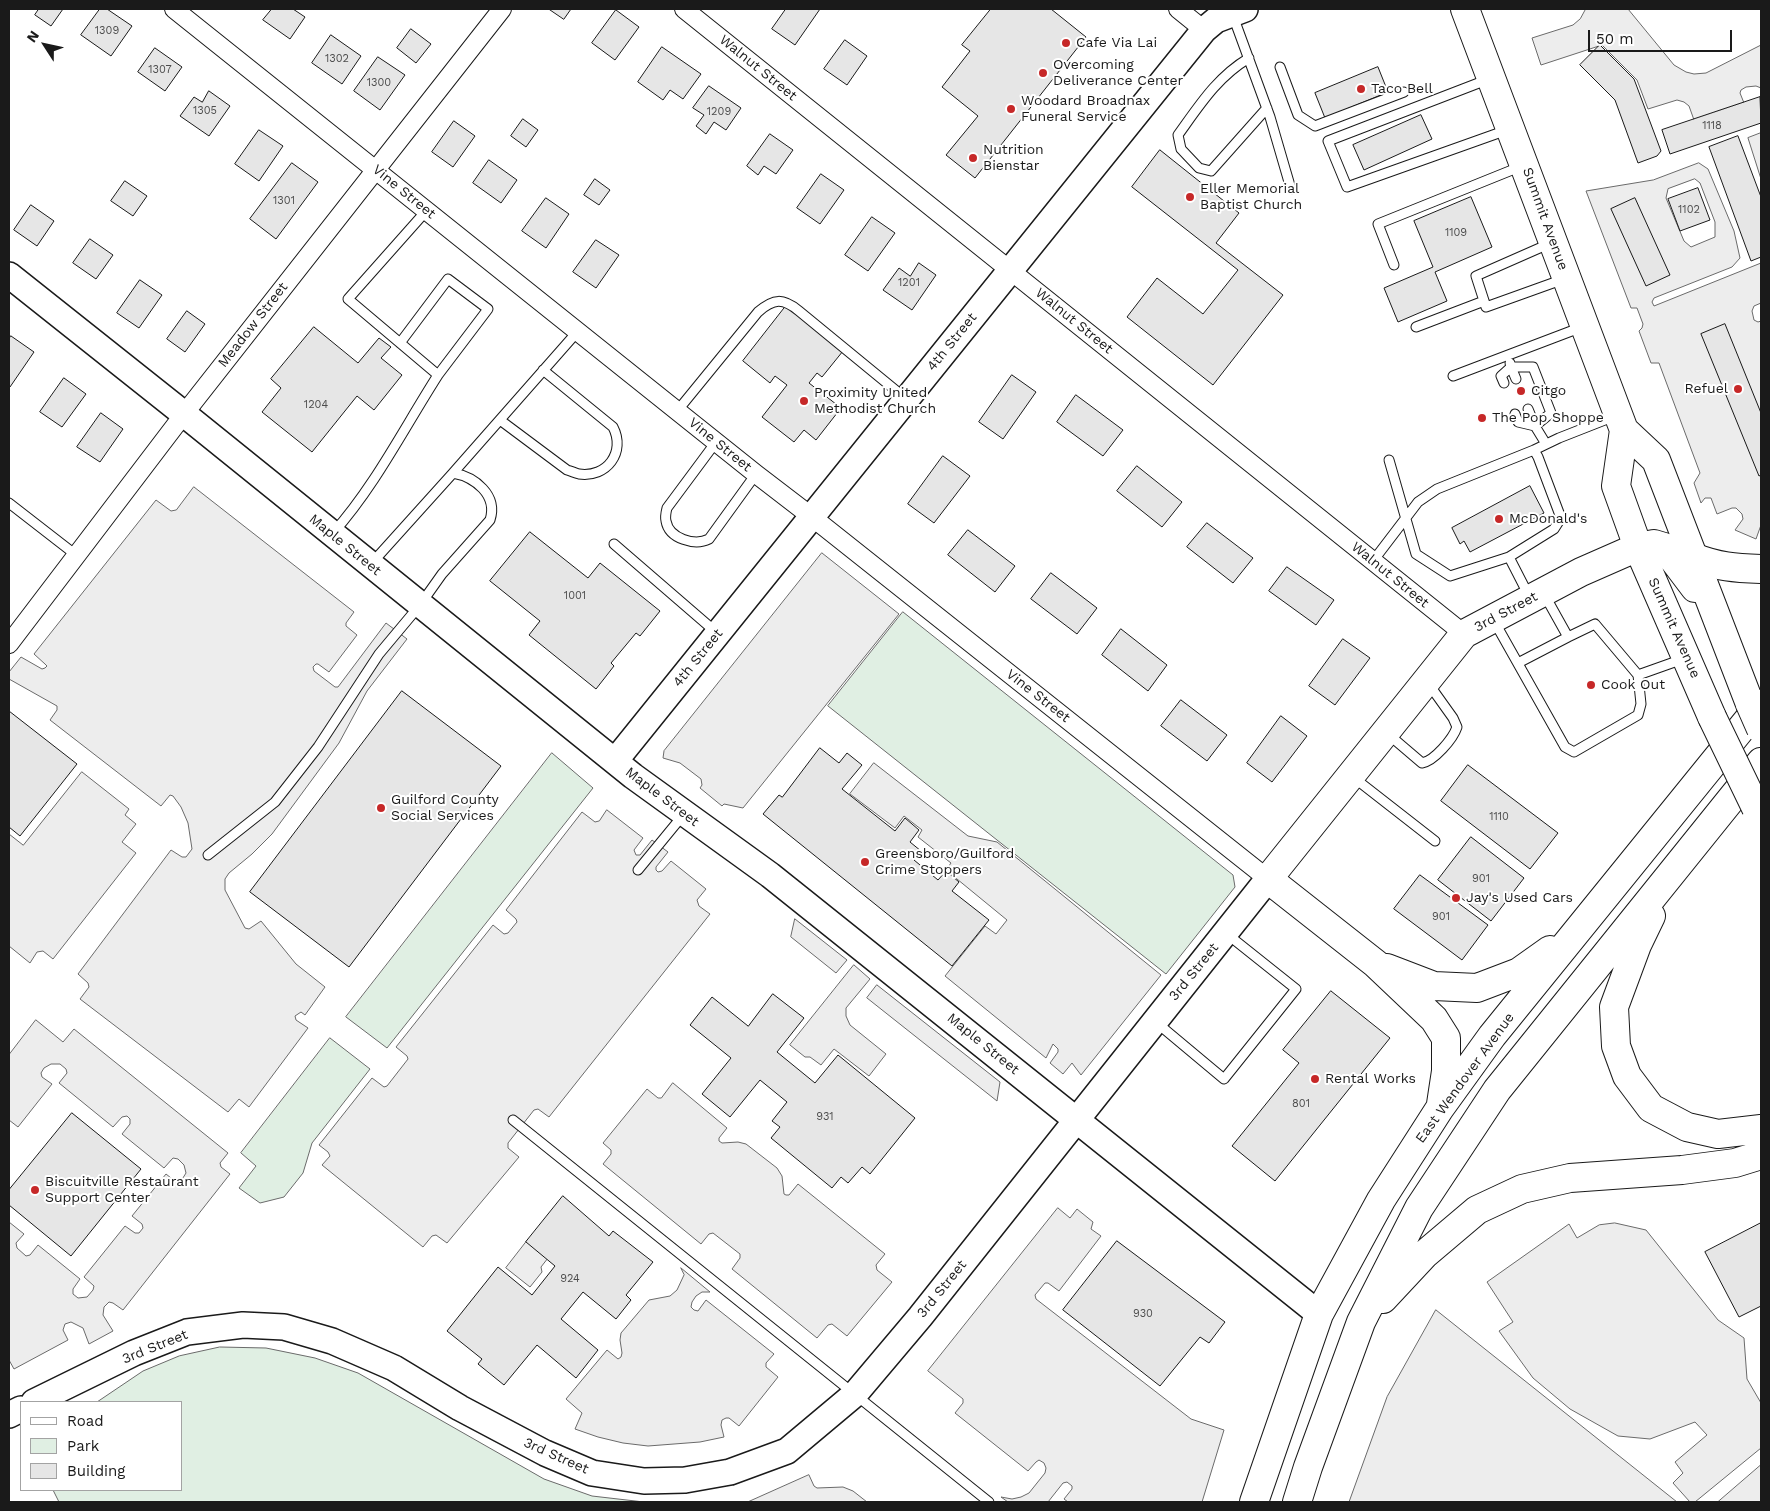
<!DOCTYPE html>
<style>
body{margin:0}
#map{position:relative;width:1770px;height:1511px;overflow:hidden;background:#fff;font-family:"Work Sans",sans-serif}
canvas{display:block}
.frame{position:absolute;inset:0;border:10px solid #1a1a1a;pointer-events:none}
.legend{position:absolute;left:20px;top:1401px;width:162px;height:90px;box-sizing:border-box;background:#fff;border:1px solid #a3a3a3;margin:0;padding:6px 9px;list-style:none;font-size:15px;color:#1a1a1a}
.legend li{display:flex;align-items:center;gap:10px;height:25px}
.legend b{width:25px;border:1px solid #a3a3a3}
.north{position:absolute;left:20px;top:20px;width:50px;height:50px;-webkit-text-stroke:4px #fff;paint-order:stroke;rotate:305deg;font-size:14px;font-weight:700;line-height:20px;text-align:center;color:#1a1a1a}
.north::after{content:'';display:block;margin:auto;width:18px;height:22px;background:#1a1a1a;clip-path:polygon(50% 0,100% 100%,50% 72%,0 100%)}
.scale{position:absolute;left:1588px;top:30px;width:144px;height:22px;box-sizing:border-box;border:2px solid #1a1a1a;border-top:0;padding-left:6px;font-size:15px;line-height:18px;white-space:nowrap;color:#1a1a1a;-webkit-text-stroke:4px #fff;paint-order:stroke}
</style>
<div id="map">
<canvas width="1770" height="1511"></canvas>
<div class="frame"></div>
<ul class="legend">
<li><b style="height:6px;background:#fff"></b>Road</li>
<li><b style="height:14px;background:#e0efe3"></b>Park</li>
<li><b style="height:14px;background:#e6e6e6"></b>Building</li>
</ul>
<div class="north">N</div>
<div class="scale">50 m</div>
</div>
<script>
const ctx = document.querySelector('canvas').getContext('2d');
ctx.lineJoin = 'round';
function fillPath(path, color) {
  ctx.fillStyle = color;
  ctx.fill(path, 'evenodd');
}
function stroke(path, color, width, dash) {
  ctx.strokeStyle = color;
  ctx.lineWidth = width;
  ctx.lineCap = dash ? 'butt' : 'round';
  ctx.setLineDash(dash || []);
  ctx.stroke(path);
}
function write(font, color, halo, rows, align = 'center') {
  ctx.font = font + ' "Work Sans",sans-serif';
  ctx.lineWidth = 4;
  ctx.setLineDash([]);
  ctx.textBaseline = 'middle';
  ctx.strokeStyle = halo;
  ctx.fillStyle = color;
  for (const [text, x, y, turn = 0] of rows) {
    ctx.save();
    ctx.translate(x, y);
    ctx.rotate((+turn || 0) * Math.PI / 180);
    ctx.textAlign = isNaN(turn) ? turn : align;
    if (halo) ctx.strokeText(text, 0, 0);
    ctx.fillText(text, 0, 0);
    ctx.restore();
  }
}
const green = new Path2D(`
 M903,612L1233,875L1235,887L1166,974L828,706Z
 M552,753L593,788L387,1048L346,1017Z
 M330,1038L370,1069L312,1143L303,1173L284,1197L260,1203L239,1188L256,1166L241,1153Z
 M220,1347L266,1348L315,1358L358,1373L544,1479L592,1496L644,1502H59L53,1490H181V1402H97L143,1371L179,1356Z`);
const parking = new Path2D(`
 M1586,9H1628L1674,65L1686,72L1694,74L1706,73L1761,45V88L1756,86L1746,87L1741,90L1740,93L1744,103L1694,120L1689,106L1684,102L1677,100L1648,109L1637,80L1602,45L1541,65L1532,38L1573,25L1580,19Z
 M1761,133V179L1748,138Z
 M1699,163L1708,169L1734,231L1740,258L1732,267L1654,298L1652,302L1654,306L1761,263V303L1754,306L1752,311L1754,320L1758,322L1761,321V525L1756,539L1735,530L1743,519L1742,514L1736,508H1732L1717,514L1711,498H1705L1701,503L1694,483L1700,473L1659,363H1651L1639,331L1642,328L1643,324L1637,308H1631L1586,191L1653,180ZM1695,179L1700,183L1715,222V237L1691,247L1684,241L1666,198L1668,189Z
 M194,487L354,612L346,623V626L357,635L329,672L318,664H316L313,667L314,671L335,687H338L386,623L407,639L367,691L339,743L272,834L252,854L229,873L225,879V890L245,928L249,929L261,921L296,964L325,987L305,1015L301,1012L295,1016L296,1020L308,1028L249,1107L239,1099L228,1112L80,999L89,987L88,983L78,974L171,850L182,857H186L192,849L188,823L181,807L173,796L170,795L161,806L50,720L57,710V706L9,679V672L21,657L42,669L45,668L47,666L45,664L34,654L156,500L171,511L176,510Z
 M822,553L899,614L743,808L724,804L722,806L700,788L702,785L701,779L680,763L663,758L664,751Z
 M874,763L968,836L997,842L1161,975L1081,1075L1072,1063L1063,1074L1050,1063L1058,1052V1049L1053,1044L1046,1058L945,976L985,926L996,934L1007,920L946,870L951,863L918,837L922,830L904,816L895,828L850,794Z
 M82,772L129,809L125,815L136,824L122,842L136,853L53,959L43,951L37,952L30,963L9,946V834L23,845Z
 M607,810L643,838L634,850L636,855H640L652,840L668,852L656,867V870L658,872L662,871L671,861L706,889L697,900L699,906L710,914L549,1117L538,1109L534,1110L508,1143V1148L519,1157L447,1243L436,1235L432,1236L423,1247L322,1165L330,1156L328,1152L319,1145L372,1078L384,1087L387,1086L408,1059L407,1056L396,1047L493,925L504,934L508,933L517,922L516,919L506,910L582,812L595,822L599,821Z
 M795,919L847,960L836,973L791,937Z
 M854,965L870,979L846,1008V1016L850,1025L886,1054L869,1076L834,1049L821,1065L810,1057H805L790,1045Z
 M877,985L1000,1082L997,1101L867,998Z
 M36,1020L63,1042L74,1029L228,1153L220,1163L221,1167L230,1174L123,1310L113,1303L109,1302L104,1307L103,1315L113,1331L89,1344L83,1328L71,1322L65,1324L63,1330L68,1340L14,1369L9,1360V1222L24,1234L16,1243L17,1248L26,1256L30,1255L38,1245L80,1279L73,1289V1294L78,1298L87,1297L93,1290L94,1286L84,1277L125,1226L135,1233H139L143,1228L142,1224L132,1216L166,1174L176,1182L181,1181L186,1173L184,1165L178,1159L173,1158L164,1168L122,1134L130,1124V1119L127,1116L122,1117L113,1127L59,1083L67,1073L66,1069L60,1064H51L44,1068L41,1073L42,1077L52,1084L18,1127L9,1120V1055Z
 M673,1083L727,1128L719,1138V1141L722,1143L738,1142L746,1144L777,1168L782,1176L784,1194L786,1195H789L798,1184L885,1254L876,1265L877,1270L892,1282L847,1336L832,1324L828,1325L817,1338L732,1269L740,1258V1254L713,1233L709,1234L701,1244L603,1164L611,1154V1150L603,1143L647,1089L658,1098H661Z
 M1058,1208L1070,1218L1077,1209L1093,1222L1091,1229L1101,1236L1059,1291L1048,1283H1045L1035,1295L1036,1299L1191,1419L1224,1430L1202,1502H1068L1064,1499L1072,1489V1486L1067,1482L1063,1483L1048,1502H1008L1001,1497L1012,1499L1021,1497L1029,1493L1045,1473L1046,1468L1044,1463L1039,1460L1036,1462L1028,1471L955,1413L963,1403V1399L928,1371Z
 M1615,1223L1646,1230L1718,1320L1744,1338L1747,1379L1761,1403V1448L1695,1502H1690L1673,1483L1683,1473L1675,1462L1707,1435L1695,1422L1650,1439L1618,1436L1570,1409L1533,1378L1499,1331L1513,1322L1487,1282L1569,1224L1577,1238L1599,1225Z
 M527,1241L548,1258L541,1267L542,1272L530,1287L506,1268Z
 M681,1268L710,1292H702L696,1296L692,1302L691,1307L694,1310L698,1311L706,1300L774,1354L766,1363V1367L778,1377L739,1426L729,1418H726L722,1420L721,1425L724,1437L700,1442L648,1446L623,1443L598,1437L575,1429L582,1413L566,1399L607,1350L618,1359L621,1357L622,1353L620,1340L621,1333L649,1300L670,1296L677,1290L684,1275Z
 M1436,1310L1677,1502H1349L1387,1397Z
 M1761,1465V1502H1718Z
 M809,1475L814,1486L817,1488L843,1487L853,1491L867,1502H748Z`);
const building = new Path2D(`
 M39,9H63L51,26L35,15Z
 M100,9H107L132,26L111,56L81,35Z
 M272,9H293L305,17L290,39L263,20Z
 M549,9H571L564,19Z
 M786,9H820L795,45L772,29Z
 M991,9H1051L1086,37L975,178L946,155L978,116L942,87L970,51L962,45Z
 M616,10L639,27L615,60L592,43Z
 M411,29L431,44L416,63L397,48Z
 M331,35L361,56L342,84L312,63Z
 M845,40L867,56L847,85L824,69Z
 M1600,45L1634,79L1661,151L1657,156L1638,163L1615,100L1580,65Z
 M662,47L701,74L683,99L670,90L663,100L638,82Z
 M155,48L182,67L165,91L138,72Z
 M378,57L405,75L380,110L354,91Z
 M1378,67L1388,92L1325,118L1315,93Z
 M709,86L741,108L726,130L714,122L706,134L696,126L704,115L693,108Z
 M209,91L230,106L209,136L180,116L194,97L202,102Z
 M1760,97L1761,123L1670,154L1662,130Z
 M1421,115L1432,139L1364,170L1353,145Z
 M523,119L538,130L526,147L511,136Z
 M454,121L475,136L453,167L432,152Z
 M259,130L283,146L259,181L235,164Z
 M770,134L793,150L776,174L764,166L758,175L747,166Z
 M1738,136L1761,197V257L1751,261L1709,147Z
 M1160,150L1239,213L1216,243L1283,295L1213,385L1127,317L1157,278L1203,314L1238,270L1132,187Z
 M489,160L517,180L501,203L473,183Z
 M292,163L318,182L276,239L250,219Z
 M821,174L844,190L820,224L797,208Z
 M595,179L610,190L599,205L584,195Z
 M125,181L147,196L133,216L111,201Z
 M1698,188L1710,220L1680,231L1668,199Z
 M1471,197L1492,247L1435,272L1447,301L1398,322L1384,288L1433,267L1414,221Z
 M546,198L569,214L546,248L522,231Z
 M1635,198L1670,275L1646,286L1611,209Z
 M31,205L54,221L37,246L14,230Z
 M872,217L895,233L868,271L845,255Z
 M90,239L113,255L96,279L73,263Z
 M596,240L619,255L596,288L573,272Z
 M919,263L936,275L912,310L883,290L899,268L910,276Z
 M140,280L162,295L139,328L117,313Z
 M786,306L843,351L822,377L817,373L809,383L841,408L816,440L804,430L794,442L762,417L787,385L775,376L770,383L743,361Z
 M187,311L205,324L185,352L167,339Z
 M1725,324L1761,413V475L1759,476L1701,334Z
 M314,327L358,363L379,338L391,347L381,358L402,375L374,410L357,396L312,452L262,412L281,388L271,379Z
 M11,336L34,352L10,387L9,386V339Z
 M1012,375L1036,392L1003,439L979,422Z
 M64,378L86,394L62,427L40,412Z
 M1076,395L1123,430L1103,456L1057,422Z
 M101,413L123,429L100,462L77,447Z
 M943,456L970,476L934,523L908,504Z
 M1137,466L1182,502L1162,527L1117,491Z
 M1530,486L1544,513L1470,552L1464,541L1460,544L1452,528Z
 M1207,523L1253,558L1233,583L1187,547Z
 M968,530L1015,566L995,592L948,555Z
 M530,532L588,578L600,563L660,611L640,636L636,633L611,663L614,666L596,689L529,635L540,621L490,581Z
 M1287,567L1334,600L1316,625L1269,591Z
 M1051,573L1097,608L1077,634L1031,599Z
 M1121,629L1167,665L1148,691L1102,655Z
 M1343,639L1370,658L1335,705L1309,686Z
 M402,691L501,766L349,967L250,892Z
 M1181,700L1227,735L1207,761L1161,726Z
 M9,711L77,764L20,836L9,827Z
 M1281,716L1307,736L1272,782L1247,763Z
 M820,748L839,763L847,753L862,765L842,789L895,831L905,818L919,830L910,842L921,851L914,860L938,880L946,871L959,882L952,891L989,920L952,966L763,814L779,795L782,797Z
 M1468,765L1558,833L1530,869L1441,801Z
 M1471,837L1524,878L1491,921L1438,880Z
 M1420,875L1488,925L1462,960L1394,909Z
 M1331,991L1390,1038L1275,1181L1232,1146L1299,1063L1283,1050Z
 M773,994L804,1018L777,1052L815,1083L838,1055L915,1118L870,1174L862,1167L848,1183L841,1177L832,1188L771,1138L780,1127L772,1121L787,1102L760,1080L730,1117L702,1094L731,1058L690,1025L712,997L748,1026Z
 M72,1113L141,1169L71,1256L9,1205V1190Z
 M563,1196L609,1236L613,1231L653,1262L626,1295L631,1300L616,1319L583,1292L561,1319L598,1350L576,1378L537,1345L504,1385L478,1364L482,1359L447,1331L498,1267L532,1295L555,1266L526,1242Z
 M1761,1223V1306L1739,1317L1705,1252Z
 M1117,1241L1225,1322L1209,1343L1200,1337L1160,1386L1063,1310Z`);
const lane = new Path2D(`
 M1233,16L1270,117L1291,189
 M1249,58C1217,77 1199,106 1178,135L1181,149L1199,168L1211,171L1267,108
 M1280,67L1298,115L1315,126L1404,92
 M1489,79L1328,141L1347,187L1507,130
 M1551,243L1476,276L1486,307L1564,279
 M1394,265L1378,224L1522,166
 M1416,327L1484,301
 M400,343L448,279L488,309L438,375
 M1453,376L1582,327
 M1516,379L1511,367H1533L1551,413L1535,426L1528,409
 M1504,383L1501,376L1511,367L1510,363
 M678,410L758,312C774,298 783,298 799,311L905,398
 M1515,414L1518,422L1535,426L1546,444
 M500,420L567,470C571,471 575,473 579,474C607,478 626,452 613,427L543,370
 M716,442L667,508C666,512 665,517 666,521C669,539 695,546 709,539L756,474
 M1389,460L1416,554L1450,576L1509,557L1554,529L1561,518L1538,457L1534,450
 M453,473L578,331
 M9,503L76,555
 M333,533C375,486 404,428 438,375L348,299L427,210
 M614,544L717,633
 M1509,557L1529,596
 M1373,561L1418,502L1437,489L1534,450L1559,438L1615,416
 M1544,594L1568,637L1595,624L1638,675L1683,659
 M1494,621L1565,747L1574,752L1638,715L1641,704L1638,675
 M1518,663L1568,637
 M1388,734L1422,763C1434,761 1453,739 1457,727L1453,718L1428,683
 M1353,777L1435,841
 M208,855L275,802L318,747L379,654L420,605L442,574L490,520C498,495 475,477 453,473L371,564
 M638,870L684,814
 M1157,1023L1224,1079L1296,989L1227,934
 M513,1120L989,1502`);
const street = new Path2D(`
 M174,9L756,474L812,517L1268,879
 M684,9L1464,634
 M1178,9L1204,30
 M9,644L184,414L502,9`);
const secondary = new Path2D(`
 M9,275L184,414L633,776L770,875L1319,1314
 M615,761L1204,30L1216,20L1245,9
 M34,1402L134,1353L187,1332L243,1325L284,1327L332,1341L394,1368L460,1408L545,1453L592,1473L644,1481L685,1480L730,1472L787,1451L855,1394L920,1317L1268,879
 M9,1415L21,1409`);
const primary = new Path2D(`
 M1465,9L1624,430L1656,460L1750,704
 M1624,430L1616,486L1638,547L1712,717
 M1268,879L1464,634L1581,572L1638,547L1654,544L1664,547L1695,588`);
const highway = new Path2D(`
 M1693,557C1718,567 1735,568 1761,569
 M1268,879L1376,964L1434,1019L1446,1038V1071L1441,1104
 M1651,916L1637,945L1614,1007L1616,1046L1627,1076L1651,1108L1687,1127L1718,1134L1761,1129
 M1387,968L1434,986L1477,988L1519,972L1550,950
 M1383,1299L1425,1254L1477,1210L1522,1189L1570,1178L1682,1170L1735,1163L1761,1155
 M1254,1502L1319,1314L1381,1200L1440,1108L1492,1036L1761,704
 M1297,1502L1308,1467L1361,1322L1419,1208L1497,1090L1761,762`);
const primaryBridge = new Path2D(`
 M1750,704L1761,729
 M1712,717L1756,808`);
const markers = [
 [1066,43,5,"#c62828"],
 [1043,73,5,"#c62828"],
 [1361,89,5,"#c62828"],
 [1011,109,5,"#c62828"],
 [973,158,5,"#c62828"],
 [1190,197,5,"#c62828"],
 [1738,389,5,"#c62828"],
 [1521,391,5,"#c62828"],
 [804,401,5,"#c62828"],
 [1482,418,5,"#c62828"],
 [1499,519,5,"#c62828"],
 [1591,685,5,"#c62828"],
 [381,808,5,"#c62828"],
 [865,862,5,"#c62828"],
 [1456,898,5,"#c62828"],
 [1315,1079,5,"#c62828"],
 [35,1190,5,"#c62828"]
];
const numberNames = [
 ["1309",107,31],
 ["1302",337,59],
 ["1307",160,70],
 ["1300",379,83],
 ["1305",205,111],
 ["1209",719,112],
 ["1118",1712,126],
 ["1301",284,201],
 ["1102",1689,210],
 ["1109",1456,233],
 ["1201",909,283],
 ["1204",316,405],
 ["1001",575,596],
 ["1110",1499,817],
 ["901",1481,879],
 ["901",1441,917],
 ["801",1301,1104],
 ["931",825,1117],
 ["924",570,1279],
 ["930",1143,1314]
];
const poiNames = [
 ["Cafe Via Lai",1076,43],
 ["Overcoming",1053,65],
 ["Deliverance Center",1053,81],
 ["Taco Bell",1371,89],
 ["Woodard Broadnax",1021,101],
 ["Funeral Service",1021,117],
 ["Nutrition",983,150],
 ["Bienstar",983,166],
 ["Eller Memorial",1200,189],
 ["Baptist Church",1200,205],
 ["Refuel",1728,389,"right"],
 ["Citgo",1531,391],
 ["Proximity United",814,393],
 ["Methodist Church",814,409],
 ["The Pop Shoppe",1492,418],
 ["McDonald's",1509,519],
 ["Cook Out",1601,685],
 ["Guilford County",391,800],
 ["Social Services",391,816],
 ["Greensboro/Guilford",875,854],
 ["Crime Stoppers",875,870],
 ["Jay's Used Cars",1466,898],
 ["Rental Works",1325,1079],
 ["Biscuitville Restaurant",45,1182],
 ["Support Center",45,1198]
];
const streetNames = [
 ["Walnut Street",758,68,39],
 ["Vine Street",404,192,39],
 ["Summit Avenue",1545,219,70],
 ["Walnut Street",1074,321,39],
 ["Meadow Street",253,325,-52],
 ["4th Street",952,342,-51],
 ["Vine Street",720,445,39],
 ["Maple Street",345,545,39],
 ["Walnut Street",1390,575,39],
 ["3rd Street",1506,612,-28],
 ["Summit Avenue",1674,628,66],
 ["4th Street",698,658,-51],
 ["Vine Street",1038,696,38],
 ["Maple Street",662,797,37],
 ["3rd Street",1194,972,-51],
 ["Maple Street",983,1044,39],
 ["East Wendover Avenue",1465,1078,-54],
 ["3rd Street",942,1289,-51],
 ["3rd Street",155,1347,-22],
 ["3rd Street",556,1456,24]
];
fillPath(green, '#e0efe3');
stroke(green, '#6a6a6a', 1);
fillPath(parking, '#ededed');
stroke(parking, '#6a6a6a', 1);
fillPath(building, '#e6e6e6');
stroke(building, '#1a1a1a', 1);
stroke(lane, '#1a1a1a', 11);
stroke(street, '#1a1a1a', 20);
stroke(secondary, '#1a1a1a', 28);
stroke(primary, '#1a1a1a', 30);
stroke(highway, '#1a1a1a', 30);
stroke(lane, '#fff', 9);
stroke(street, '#fff', 18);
stroke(secondary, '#fff', 25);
stroke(primary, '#fff', 28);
stroke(highway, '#fff', 28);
stroke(primaryBridge, '#1a1a1a', 30, []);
stroke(primaryBridge, '#fff', 28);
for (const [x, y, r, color] of markers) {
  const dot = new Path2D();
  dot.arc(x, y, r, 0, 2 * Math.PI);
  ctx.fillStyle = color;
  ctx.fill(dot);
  stroke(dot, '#fff', 2);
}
write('11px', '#4d4d4d', null, numberNames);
write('14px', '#1a1a1a', '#fff', poiNames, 'left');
write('14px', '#1a1a1a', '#fff', streetNames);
</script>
